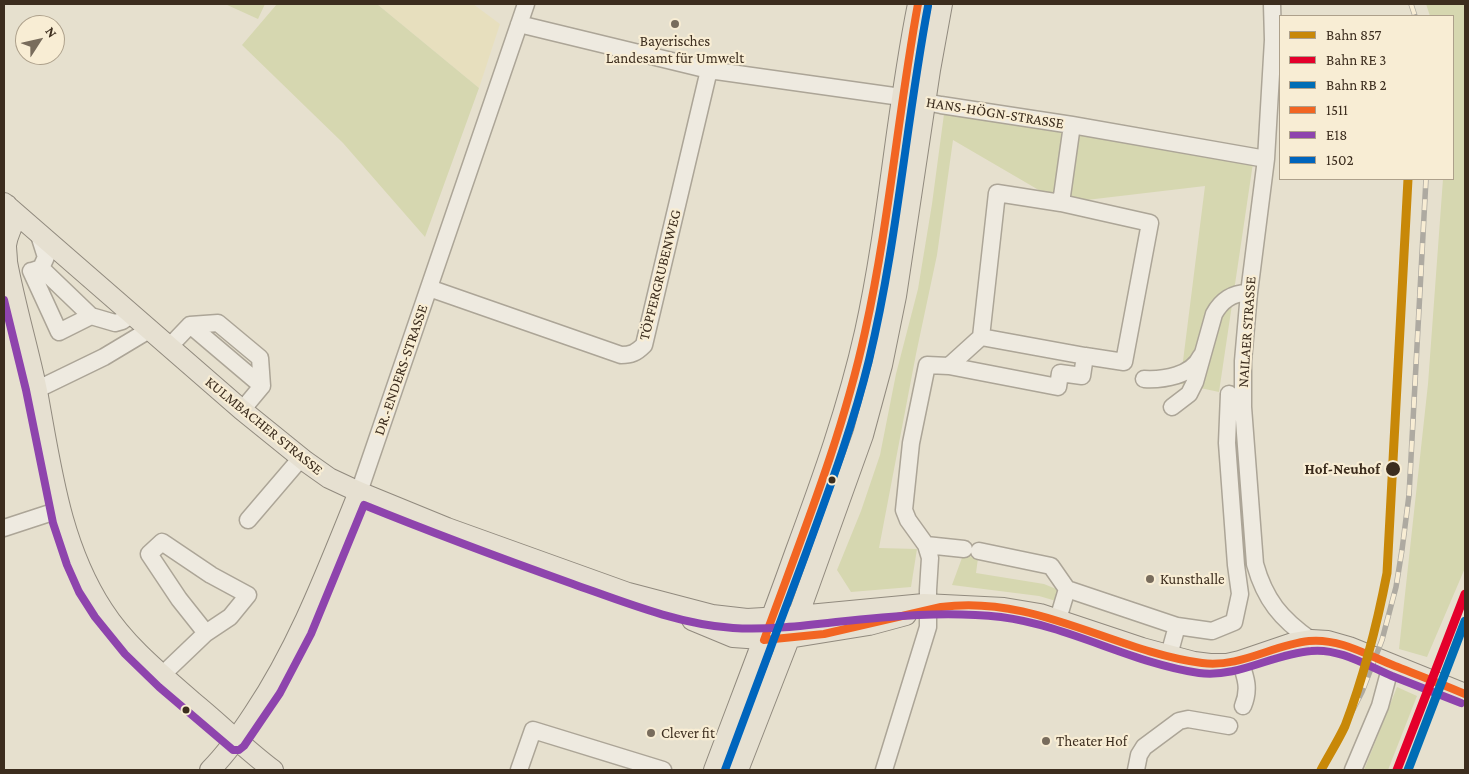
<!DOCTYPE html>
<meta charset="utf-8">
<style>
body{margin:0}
#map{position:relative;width:1469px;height:774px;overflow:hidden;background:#e6e0ce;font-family:"Crimson Pro",serif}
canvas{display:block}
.frame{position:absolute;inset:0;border:5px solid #3c2d1e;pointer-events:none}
.legend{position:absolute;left:1279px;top:15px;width:175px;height:165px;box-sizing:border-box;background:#f8edd4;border:1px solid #ada08b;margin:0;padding:6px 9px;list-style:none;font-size:15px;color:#3c2d1e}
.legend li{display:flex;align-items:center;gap:10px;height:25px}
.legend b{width:25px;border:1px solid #ada08b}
.north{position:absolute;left:15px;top:15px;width:50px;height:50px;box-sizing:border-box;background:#f8edd4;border:1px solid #ada08b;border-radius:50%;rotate:55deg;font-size:14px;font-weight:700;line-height:20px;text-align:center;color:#3c2d1e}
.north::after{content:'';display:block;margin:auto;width:18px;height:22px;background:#786c5c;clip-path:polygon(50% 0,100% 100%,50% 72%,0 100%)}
</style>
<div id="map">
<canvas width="1469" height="774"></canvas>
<div class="frame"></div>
<ul class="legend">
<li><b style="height:6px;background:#c88808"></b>Bahn 857</li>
<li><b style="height:6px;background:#e4002b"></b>Bahn RE 3</li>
<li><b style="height:6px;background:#006db5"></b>Bahn RB 2</li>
<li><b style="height:6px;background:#f26522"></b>1511</li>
<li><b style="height:6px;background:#8e44ad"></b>E18</li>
<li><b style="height:6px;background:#0065bd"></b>1502</li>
</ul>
<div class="north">N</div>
</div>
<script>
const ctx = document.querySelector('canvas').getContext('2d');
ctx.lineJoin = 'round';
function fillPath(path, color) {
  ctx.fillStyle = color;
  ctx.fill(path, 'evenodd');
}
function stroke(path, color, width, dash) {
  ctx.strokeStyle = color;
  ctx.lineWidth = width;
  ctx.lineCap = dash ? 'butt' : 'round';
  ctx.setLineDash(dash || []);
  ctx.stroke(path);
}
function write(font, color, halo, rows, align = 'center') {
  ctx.font = font + ' "Crimson Pro",serif';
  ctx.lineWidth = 4.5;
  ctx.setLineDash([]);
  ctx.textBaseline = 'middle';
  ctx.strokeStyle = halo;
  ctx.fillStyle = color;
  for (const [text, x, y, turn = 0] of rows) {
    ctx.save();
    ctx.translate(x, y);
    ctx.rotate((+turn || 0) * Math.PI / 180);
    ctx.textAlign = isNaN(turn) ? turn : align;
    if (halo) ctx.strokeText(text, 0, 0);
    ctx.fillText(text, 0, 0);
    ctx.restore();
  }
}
const farmland = new Path2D(`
 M377,4H473L500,24L479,88Z`);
const green = new Path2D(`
 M225,4H265L258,19Z
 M277,4H377L479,88L425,237L343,143L242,45Z
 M1426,4H1465V568L1427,657L1399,649L1428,384L1443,179H1453V16H1430Z
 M944,114L1253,163L1219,392L1177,383L1182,369L1205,186L1061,203L953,140L937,255L916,354L879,548L917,549L911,587L851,592L837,570L861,511L880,455L896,374L918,289L932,204Z
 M963,555L978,558L976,573L1044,584L1066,593L1063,603L1039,596L952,585Z
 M1397,687L1417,696L1388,770H1364Z`);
const minor = new Path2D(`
 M1272,4L1273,40L1266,159L1249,293L1243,361V407L1255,564C1265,600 1281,619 1311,640
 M519,24L709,70L901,97L941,105L1072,125L1266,159
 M1061,203L1072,125
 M41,268L91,316L115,323L122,321L131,315
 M31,271L59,332L91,316
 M32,271L41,268L46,257L39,235
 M429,288L621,355C631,355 636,353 644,345L709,70
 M190,325L262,386
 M169,347L190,325L218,323L260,358L262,386L242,410
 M949,366L981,337L997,193L1061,203L1150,223L1124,362L1085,356L981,337
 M1144,379C1163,380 1192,376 1201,356
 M36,390L104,357L149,330
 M1172,407L1189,394L1195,382L1214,314C1221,301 1233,292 1249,293
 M359,492L526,4
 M248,520L301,458
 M4,528L59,510
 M926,545L964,549
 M979,551L1051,566L1067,589L1177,626L1169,655
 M1058,619L1067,589
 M1177,626L1212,631L1234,622L1240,594L1236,565L1227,443L1229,394
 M1240,661C1246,678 1250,689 1243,706
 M161,676L206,633L230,617L248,595L211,575L162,542L149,554L179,599L206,633
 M519,770L533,730L663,770
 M884,770L928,627V590L930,558L926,545L908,520L904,510L911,443L927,365L949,366L1058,387L1060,373L1082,376L1085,356
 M1136,770L1139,755L1144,747L1179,721L1188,719L1229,726
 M1353,770L1380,706L1391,665`);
const major = new Path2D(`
 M4,203L242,410L305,461L329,478L359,492L447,528L628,593L712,615L747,619L798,616L924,604L1004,608L1040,614L1142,648L1194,662L1210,664H1227L1240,661L1293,643L1311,640L1328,641L1349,647L1465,694
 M7,205C19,227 9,225 6,245C6,250 7,257 7,262C15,305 28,348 37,391C51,467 60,544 103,610C126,646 161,674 193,702C220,724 245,749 273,770
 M692,620L733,637L776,640L869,625L906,615
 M210,770C227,753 241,733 254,713C300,644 328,568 359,492
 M714,770C741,698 769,626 795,553C822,480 848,408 865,332C889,223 896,112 918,4
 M738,770L798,616L863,435L882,365L896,296L930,70L942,4`);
const rail = new Path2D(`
 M1411,4L1415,16
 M1344,727L1362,692L1382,640L1396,587L1402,550L1409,495L1426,179`);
const bus1 = new Path2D(`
 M918,4C898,113 889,224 865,332C842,438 801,538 764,640L824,634L941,607C1034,594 1113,651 1202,663C1240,668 1272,645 1309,641C1339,638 1367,655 1395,666C1418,675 1442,684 1465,694`);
const bus2 = new Path2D(`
 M4,300L26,390L53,523L67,565L79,592L95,617L125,654L159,687L233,750H239L244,746L280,693L311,634L364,505C433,533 503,559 573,584C624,602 678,624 733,628C767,630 802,626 836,622C891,616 946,611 1001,617C1070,626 1131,663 1199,673C1239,678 1272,654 1311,651C1339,648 1366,665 1392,676C1415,685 1438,694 1461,703`);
const bus3 = new Path2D(`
 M725,770C752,698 779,626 806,553C829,490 853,426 869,360C897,244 906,123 928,6`);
const rail1 = new Path2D(`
 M1321,770C1329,755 1338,741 1345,726C1364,676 1377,625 1387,573L1408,179`);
const rail2 = new Path2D(`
 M1397,770L1465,594`);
const rail3 = new Path2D(`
 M1408,770L1465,621`);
const markers = [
 [675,24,5,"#786c5c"],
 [1393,469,8,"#3c2d1e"],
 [832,480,4.5,"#3c2d1e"],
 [1150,579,5,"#786c5c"],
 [186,710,4.5,"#3c2d1e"],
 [651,733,5,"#786c5c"],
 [1046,741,5,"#786c5c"]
];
const poiNames = [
 ["Bayerisches",675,41,"center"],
 ["Landesamt für Umwelt",675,58,"center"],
 ["Kunsthalle",1160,579],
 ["Clever fit",661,733],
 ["Theater Hof",1056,741]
];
const streetNames = [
 ["HANS-HÖGN-STRASSE",995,113,9],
 ["TÖPFERGRUBENWEG",660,275,-76],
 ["NAILAER STRASSE",1247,332,-86],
 ["DR.-ENDERS-STRASSE",401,370,-71],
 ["KULMBACHER STRASSE",264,426,39]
];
const stopNames = [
 ["Hof-Neuhof",1380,469]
];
fillPath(farmland, '#e7dfbe');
fillPath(green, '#d6d7b0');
stroke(minor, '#aca597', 19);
stroke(major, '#918a7e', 22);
stroke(minor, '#eeeae0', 16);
stroke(major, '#e6e0d1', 20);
stroke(rail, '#aeaaa1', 5.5);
stroke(rail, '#f8edd4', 4, [11]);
stroke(bus1, '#f26522', 8);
stroke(bus2, '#8e44ad', 8);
stroke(bus3, '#0065bd', 8);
stroke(rail1, '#c88808', 9);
stroke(rail2, '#e4002b', 9);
stroke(rail3, '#006db5', 9);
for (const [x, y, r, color] of markers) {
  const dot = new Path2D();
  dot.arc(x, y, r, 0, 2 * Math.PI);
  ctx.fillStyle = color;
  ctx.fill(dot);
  stroke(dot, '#f8edd4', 2);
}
write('15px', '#3c2d1e', '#f8edd4', poiNames, 'left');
write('15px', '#3c2d1e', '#f8edd4', streetNames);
write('bold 15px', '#3c2d1e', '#f8edd4', stopNames, 'right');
</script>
